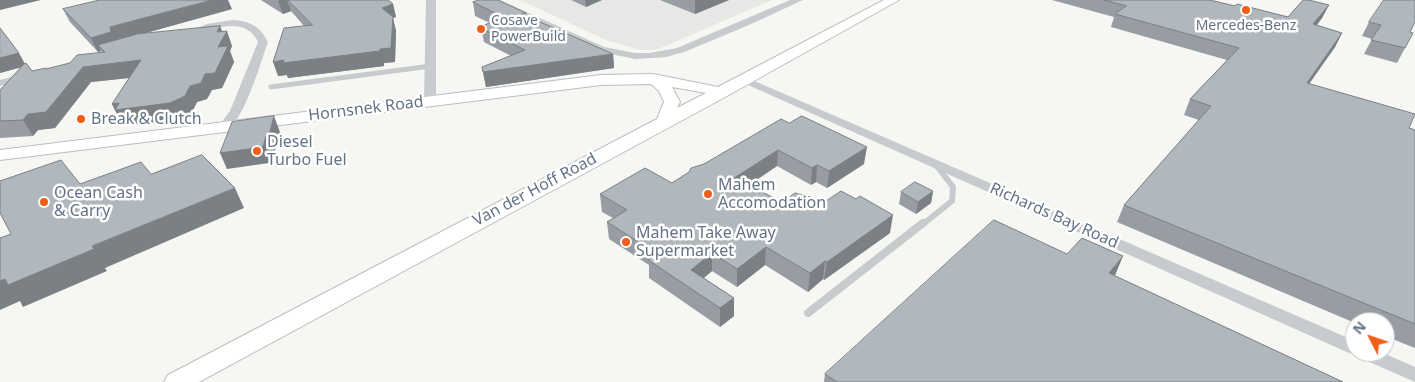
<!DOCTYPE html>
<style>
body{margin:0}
#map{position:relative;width:1415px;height:382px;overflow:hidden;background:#f6f6f2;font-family:"Noto Sans",sans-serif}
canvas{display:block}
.north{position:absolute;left:1345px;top:312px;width:50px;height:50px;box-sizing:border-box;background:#fff;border:1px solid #c1c7cf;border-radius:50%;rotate:311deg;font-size:14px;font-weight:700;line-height:20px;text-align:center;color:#637386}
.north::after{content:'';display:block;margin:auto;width:18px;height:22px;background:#f15e18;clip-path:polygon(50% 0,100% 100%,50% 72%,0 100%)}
</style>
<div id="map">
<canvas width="1415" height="382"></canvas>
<div class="north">N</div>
</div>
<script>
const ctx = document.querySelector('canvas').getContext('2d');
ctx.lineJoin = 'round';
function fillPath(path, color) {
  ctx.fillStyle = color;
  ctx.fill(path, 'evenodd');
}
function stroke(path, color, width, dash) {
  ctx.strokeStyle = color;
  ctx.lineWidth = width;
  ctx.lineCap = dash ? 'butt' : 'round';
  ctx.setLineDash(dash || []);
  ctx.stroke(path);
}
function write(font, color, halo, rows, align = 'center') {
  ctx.font = font + ' "Noto Sans",sans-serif';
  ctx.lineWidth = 5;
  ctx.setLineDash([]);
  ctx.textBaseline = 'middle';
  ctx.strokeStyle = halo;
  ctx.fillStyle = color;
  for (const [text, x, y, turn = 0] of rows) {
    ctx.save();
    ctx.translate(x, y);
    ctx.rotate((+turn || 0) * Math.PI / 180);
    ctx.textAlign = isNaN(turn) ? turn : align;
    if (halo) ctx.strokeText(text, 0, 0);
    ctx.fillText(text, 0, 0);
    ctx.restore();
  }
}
const built = new Path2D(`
 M520,0H772L656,50H640L606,40Z`);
const serviceFar2 = new Path2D(`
 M271,87L431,66`);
const serviceFar1 = new Path2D(`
 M922,225L952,201L953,187L936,165`);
const service = new Path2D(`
 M808,313L923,223`);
const minor = new Path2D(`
 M426,0H436V101L430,104L424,101Z
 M488,0H500L604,47L635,53H650L677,48L790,0H803L749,25L684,52L666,57L635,59L596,51Z
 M232,20C250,21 260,26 268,42C261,61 243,126 224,131L218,127L230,111L258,42C245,15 214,29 191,35L186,32L207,24Z
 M26,73L31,76L30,78L0,86V80Z
 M752,80L1355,341V352H1381L1415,367V382L1358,357L1356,354L1349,353L748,85L746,83Z`);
const secondary = new Path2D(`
 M884,0H899L727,96L199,382H164L168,375L657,119L664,102L659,91L651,84L601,85L0,160V150L601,75L653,74L718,87ZM672,87L706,93L677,108L680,102Z`);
const wall = new Path2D(`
 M261,0H388L393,4L396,17L393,18L396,31L395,62L384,63V66L288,78L287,75L278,76L304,26L291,11L283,14Z
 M571,0H602L586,7Z
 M660,0H729L695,14Z
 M1052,0H1210L1235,6L1288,17L1329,5L1322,18L1317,25L1342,33L1335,47L1309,84L1409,128L1415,130V348L1385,336V322H1355V323L1117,222L1124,205L1199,120L1184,115L1190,99L1227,60L1111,27L1114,17Z
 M473,2L526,13V16L613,54L614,68L486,87L482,67L511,56L484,42L481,28L484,27V25L490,23L475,16Z
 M63,9H232L142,34L220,26L222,31L232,46L230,51L234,62L222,88L212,90L207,99L197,102L192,112L178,119L123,126L112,104L129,78L91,82L55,128L38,130L33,136L0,138V90L21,67L0,73V28L24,64L32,71L46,69L70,63L102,52L101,51L98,52L70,22Z
 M1414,17L1405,48L1397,63L1364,54L1372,39L1362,36L1369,22Z
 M789,123L864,164L827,188L816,182L811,185L777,166L749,185L782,202L890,233L824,280L823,279L808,292L765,265L737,287L712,271L704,278L734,298V316L720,327L649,278V265L609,239L607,222L613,218L602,212L600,194L672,183L704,164Z
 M933,191L931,203L916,214L899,204L901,192Z
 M1115,276L1343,382H824L825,374Z`);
const shadedWall = new Path2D(`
 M0,0H41L0,10Z
 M212,0H228L232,9L117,41L98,45L101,51L98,52L91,38L110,27Z
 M280,0H287L291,11L283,14L278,1Z
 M585,0H602L586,7Z
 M696,0H729L695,14V1Z
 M393,4L396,17L393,18L396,31L395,62L384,63V66L288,78L287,75L278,76L273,62L382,8Z
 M1329,5L1322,18L1307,38L1313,24Z
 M220,26L224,36L227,31L232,46L230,51L234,62L222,88L212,90L207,99L197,102L192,112L178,119L123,126L112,104L190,86L218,47L217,32Z
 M1342,33L1335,47L1299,98L1307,83Z
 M19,53L26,66L0,73V58Z
 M613,54L614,68L486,87L483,72Z
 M141,60L148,76L91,82L55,128L38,130L33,136L23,120L28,114L83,67Z
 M274,116L280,132L275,151L272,152L269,163L227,169L220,153Z
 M867,147L864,164L827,188L829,171Z
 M778,150L777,166L734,195V178Z
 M817,165L816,182L811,185L812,168Z
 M235,188L244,208L105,268L107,271L23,307L20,301L0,310V281L92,246Z
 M933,191L931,203L916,214L918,202Z
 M893,215L890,233L824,280L827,262Z
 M766,247L765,265L737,287V269Z
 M712,253V271L691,288V270Z
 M1123,256L1114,278L1109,273Z
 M825,261L823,279L808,292L810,273Z
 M734,298V316L720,327V308Z`);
const building = new Path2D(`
 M100,0H212L110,27L111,32L91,38L63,9Z
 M288,0H388L393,4L382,8L393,17L391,48L380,49V51L283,63L284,60L273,62L284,28L312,25Z
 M479,0H498L526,13L522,14L613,54L483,72L482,67L525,50L481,28L486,26L484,25L501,19L495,16L499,15L473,2Z
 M1104,0H1210L1235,6L1237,4L1288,17L1303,0H1309L1329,5L1313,24L1342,33L1307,83L1415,114L1409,128L1415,130V324L1124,205L1211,106L1190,99L1239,48L1115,14L1126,6Z
 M1384,0H1415V15L1414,17H1415V22L1410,32L1413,33L1405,48L1371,40L1381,25L1369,22Z
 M220,26L217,32L227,31L218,47L228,46L215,73L205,74L201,83L190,86L185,96L170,103L115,110L119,103L112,104L141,60L83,67L46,112L28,114L23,120L0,121V90L24,64L26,63L32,71L46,68V69L70,63L77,55L105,52L98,45L137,34Z
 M0,28L19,53L0,58Z
 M274,116L269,135L266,136L263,147L220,153L232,122Z
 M802,116L867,147L829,171L817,165L812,168L778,150L734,178L782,202L795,193L826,201L841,191L856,199L860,196L893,215L827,262L825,261L810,273L766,247L737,269L712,253L691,270L734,298L720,308L648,260L658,254L607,222L627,210L600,194L645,168L672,183L689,172L691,168L704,164L781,119L789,123Z
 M202,155L235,188L92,246L94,249L8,285L5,279L0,281V238L11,234L0,213V181L61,160L80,184L141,162L151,174Z
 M915,182L933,191L918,202L901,192Z
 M994,220L1067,254L1082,238L1123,256L1109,273L1343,382H837L825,374Z`);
const markers = [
 [1246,10,5,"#f15e18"],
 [481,29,5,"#f15e18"],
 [81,119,5,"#f15e18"],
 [257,151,5,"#f15e18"],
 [708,194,5,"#f15e18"],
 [44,202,5,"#f15e18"],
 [626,242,5,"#f15e18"]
];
const farPoinames = [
 ["Cosave",491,21],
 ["PowerBuild",491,37],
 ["Mercedes-Benz",1246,26,"center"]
];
const streetNames = [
 ["Hornsnek Road",366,109,-7],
 ["Van der Hoff Road",535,190,-28],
 ["Richards Bay Road",1054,216,24]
];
const poiNames = [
 ["Break & Clutch",91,119],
 ["Diesel",267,142],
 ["Turbo Fuel",267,160],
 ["Mahem",718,185],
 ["Accomodation",718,203],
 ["Ocean Cash",54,193],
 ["& Carry",54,211],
 ["Mahem Take Away",636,233],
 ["Supermarket",636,251]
];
fillPath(built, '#e7e8e6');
stroke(secondary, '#babec3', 2);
stroke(serviceFar2, '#c8cbce', 5);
stroke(serviceFar1, '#c8cbce', 6);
stroke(service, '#c8cbce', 8);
fillPath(minor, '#c8cbce');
fillPath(secondary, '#fff');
fillPath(wall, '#979da3');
fillPath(shadedWall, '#7b8084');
fillPath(building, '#b0b7bd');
stroke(building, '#7b8084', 1);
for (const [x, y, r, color] of markers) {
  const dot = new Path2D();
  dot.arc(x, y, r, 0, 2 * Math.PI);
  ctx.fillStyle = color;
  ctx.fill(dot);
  stroke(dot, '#fff', 2);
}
write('14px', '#637386', '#fff', farPoinames, 'left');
write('16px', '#637386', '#fff', streetNames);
write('16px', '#637386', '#fff', poiNames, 'left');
</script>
